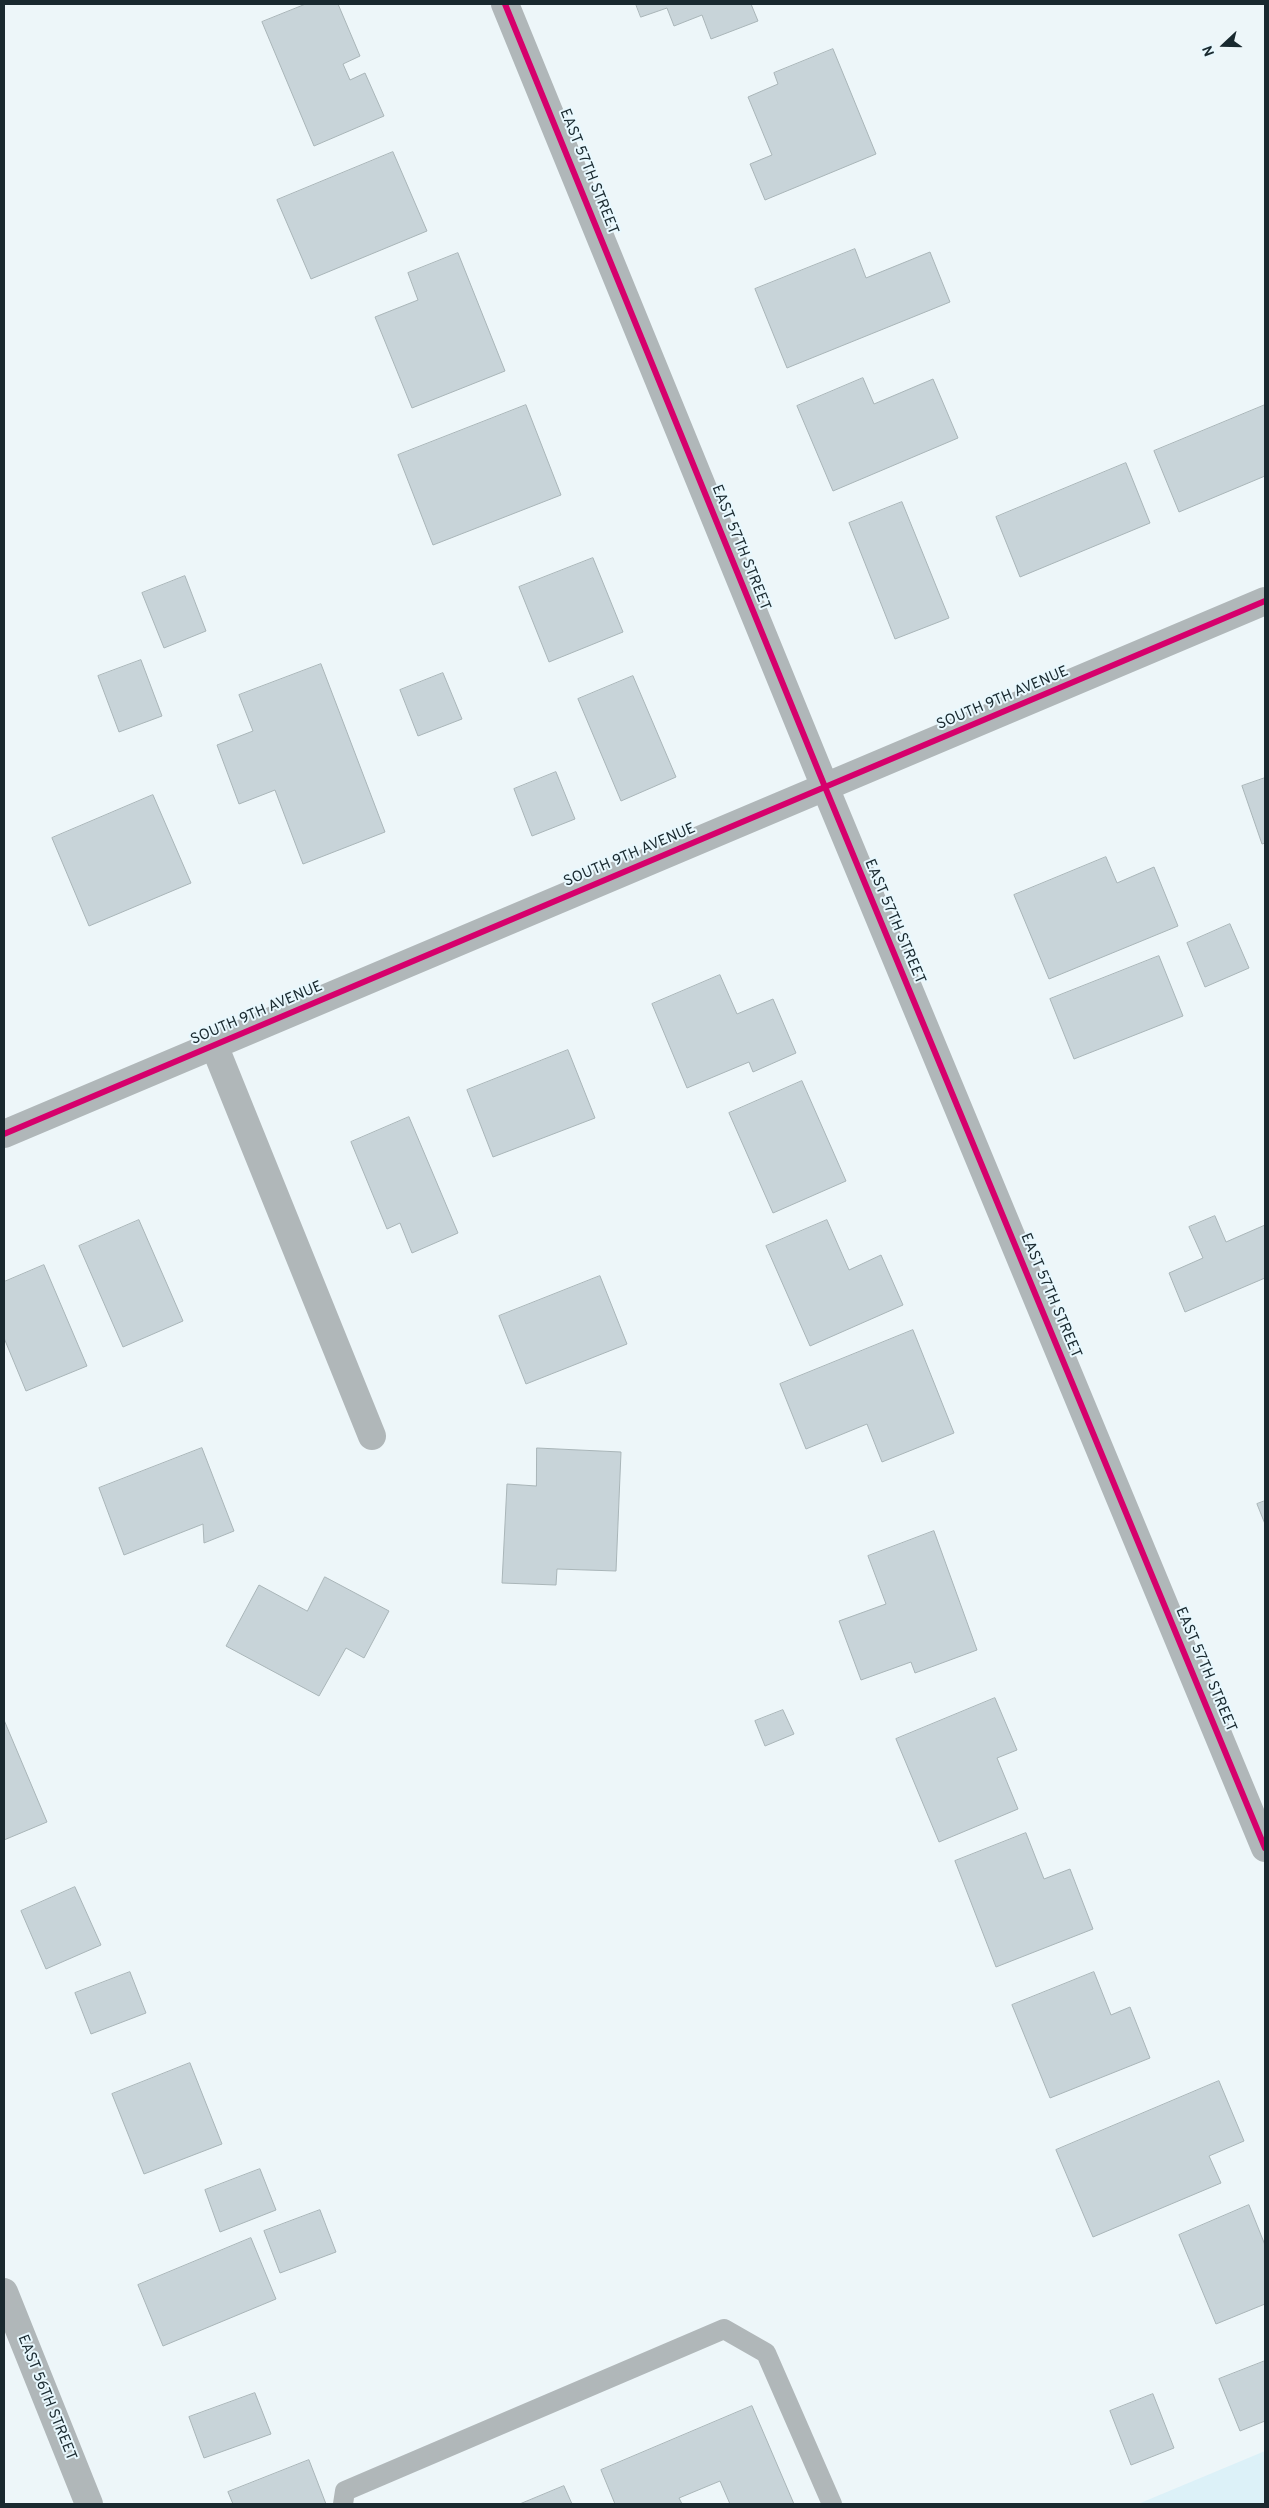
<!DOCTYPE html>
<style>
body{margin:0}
#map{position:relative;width:1269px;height:2508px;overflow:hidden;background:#edf6f9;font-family:Overpass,sans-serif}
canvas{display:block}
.frame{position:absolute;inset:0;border:5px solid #19292f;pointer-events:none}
.north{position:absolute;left:1199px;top:20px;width:50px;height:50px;-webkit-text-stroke:4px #e8f8fe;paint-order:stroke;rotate:249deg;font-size:14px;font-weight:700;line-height:20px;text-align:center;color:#19292f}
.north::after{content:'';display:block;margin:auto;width:18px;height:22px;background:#19292f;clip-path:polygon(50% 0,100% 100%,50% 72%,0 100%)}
</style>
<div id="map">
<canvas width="1269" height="2508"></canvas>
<div class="frame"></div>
<div class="north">N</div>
</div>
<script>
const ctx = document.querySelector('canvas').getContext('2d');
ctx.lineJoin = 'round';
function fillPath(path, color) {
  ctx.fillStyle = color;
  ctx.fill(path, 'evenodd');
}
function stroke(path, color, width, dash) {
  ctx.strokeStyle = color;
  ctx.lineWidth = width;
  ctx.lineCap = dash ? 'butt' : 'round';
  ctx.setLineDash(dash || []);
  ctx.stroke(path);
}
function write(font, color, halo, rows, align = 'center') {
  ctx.font = font + ' Overpass,sans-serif';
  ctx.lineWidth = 4;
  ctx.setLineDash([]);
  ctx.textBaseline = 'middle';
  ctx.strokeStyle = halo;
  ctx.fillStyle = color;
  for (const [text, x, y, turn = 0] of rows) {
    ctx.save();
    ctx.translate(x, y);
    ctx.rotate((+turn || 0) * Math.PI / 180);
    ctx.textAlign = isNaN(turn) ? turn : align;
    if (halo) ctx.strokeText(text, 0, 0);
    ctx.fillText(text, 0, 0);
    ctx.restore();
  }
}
const built = new Path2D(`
 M1265,2451V2504H1138Z`);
const building = new Path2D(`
 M306,4H338L360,56L343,64L350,80L365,73L384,116L314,146L262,22Z
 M636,4H751L758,21L711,39L702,15L674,26L667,8L641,17Z
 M833,49L876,154L765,200L750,164L772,155L748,97L778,84L774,73Z
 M393,152L427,231L311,279L277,200Z
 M855,249L866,278L930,252L950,302L787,368L755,289Z
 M458,253L505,371L412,408L375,317L418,300L408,273Z
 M863,378L874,404L933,379L958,438L833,491L797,406Z
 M526,405L561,495L433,545L398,455Z
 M1265,405V476L1179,512L1154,451Z
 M1126,463L1150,523L1020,577L996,517Z
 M902,502L949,618L895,639L849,523Z
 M593,558L623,632L549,662L519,587Z
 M185,576L206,631L164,648L142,593Z
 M141,660L162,716L119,732L98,676Z
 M321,664L385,832L303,864L275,790L239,804L217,745L253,731L239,695Z
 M443,673L462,719L418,736L400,690Z
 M633,676L676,777L621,801L578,699Z
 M556,772L575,819L532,836L514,789Z
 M1265,778V843L1262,844L1242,786Z
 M153,795L191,883L89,926L52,838Z
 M1106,857L1117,883L1154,867L1178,926L1049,979L1014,895Z
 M1230,924L1249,968L1205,987L1187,943Z
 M1159,956L1183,1016L1074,1059L1050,999Z
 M720,975L737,1014L773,999L796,1053L753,1072L749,1062L687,1088L652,1004Z
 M568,1050L595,1118L493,1157L467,1090Z
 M802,1081L846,1181L773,1213L729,1113Z
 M409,1117L458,1233L412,1253L400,1223L387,1229L351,1142Z
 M1215,1216L1226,1242L1265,1225V1278L1185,1312L1169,1273L1203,1258L1189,1227Z
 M139,1220L183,1321L123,1347L79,1246Z
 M827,1220L849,1270L881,1255L903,1305L810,1346L766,1246Z
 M44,1265L87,1366L26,1391L4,1338V1282Z
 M600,1276L627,1344L526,1384L499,1316Z
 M913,1330L954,1433L882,1462L867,1424L806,1449L780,1384Z
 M202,1448L234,1531L204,1543L203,1524L124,1555L99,1488Z
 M537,1448L621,1452L616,1571L557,1569L556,1585L502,1583L507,1484L536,1486Z
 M1265,1501V1524L1257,1504Z
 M934,1531L977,1650L915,1673L911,1662L861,1680L839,1621L886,1604L868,1556Z
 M325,1577L389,1611L364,1658L346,1648L319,1696L226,1646L259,1585L307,1611Z
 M995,1698L1017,1750L997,1758L1018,1809L939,1842L896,1739Z
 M783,1710L794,1734L765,1746L755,1721Z
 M4,1720L47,1822L4,1840Z
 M1026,1833L1044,1879L1070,1869L1093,1929L996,1967L955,1861Z
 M75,1887L101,1945L46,1969L21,1911Z
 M130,1972L146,2013L91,2034L75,1993Z
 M1094,1972L1111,2015L1130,2007L1150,2058L1050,2098L1012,2005Z
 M190,2063L222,2144L144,2174L112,2094Z
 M1219,2081L1244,2141L1209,2156L1221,2183L1093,2237L1056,2150Z
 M260,2169L276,2210L220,2232L205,2190Z
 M1249,2205L1265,2245V2304L1216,2324L1179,2235Z
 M320,2210L336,2252L280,2273L264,2231Z
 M251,2238L276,2299L163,2346L138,2285Z
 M1265,2361V2421L1240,2431L1219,2379Z
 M255,2393L271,2434L204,2458L189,2417Z
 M1153,2394L1174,2448L1131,2465L1110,2411Z
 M752,2406L794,2504H730L720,2481L679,2498L682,2504H615L601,2470Z
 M309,2460L326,2504H233L228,2492Z
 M564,2486L572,2504H520Z`);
const service = new Path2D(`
 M343,2504L345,2491L724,2329L766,2353L832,2504`);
const minor = new Path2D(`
 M505,4L825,787L1265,1848
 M214,1045L372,1436
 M4,1134L1265,601
 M4,2292L89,2504`);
const cycleway = new Path2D(`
 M505,4L825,787L1265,1848
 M4,1134L1265,601`);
const streetNames = [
 ["EAST 57TH STREET",588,172,68],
 ["EAST 57TH STREET",740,548,68],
 ["SOUTH 9TH AVENUE",1003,699,-23],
 ["SOUTH 9TH AVENUE",630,856,-23],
 ["EAST 57TH STREET",894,922,67],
 ["SOUTH 9TH AVENUE",257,1014,-23],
 ["EAST 57TH STREET",1050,1296,67],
 ["EAST 57TH STREET",1205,1670,67],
 ["EAST 56TH STREET",46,2398,68]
];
fillPath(built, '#dcf1f8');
fillPath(building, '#c8d4d9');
stroke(building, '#a9b5b8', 1);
stroke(service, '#b0b7b9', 20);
stroke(minor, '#b0b7b9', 28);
stroke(cycleway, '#d6006c', 6);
write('15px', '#19292f', '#e8f8fe', streetNames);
</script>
